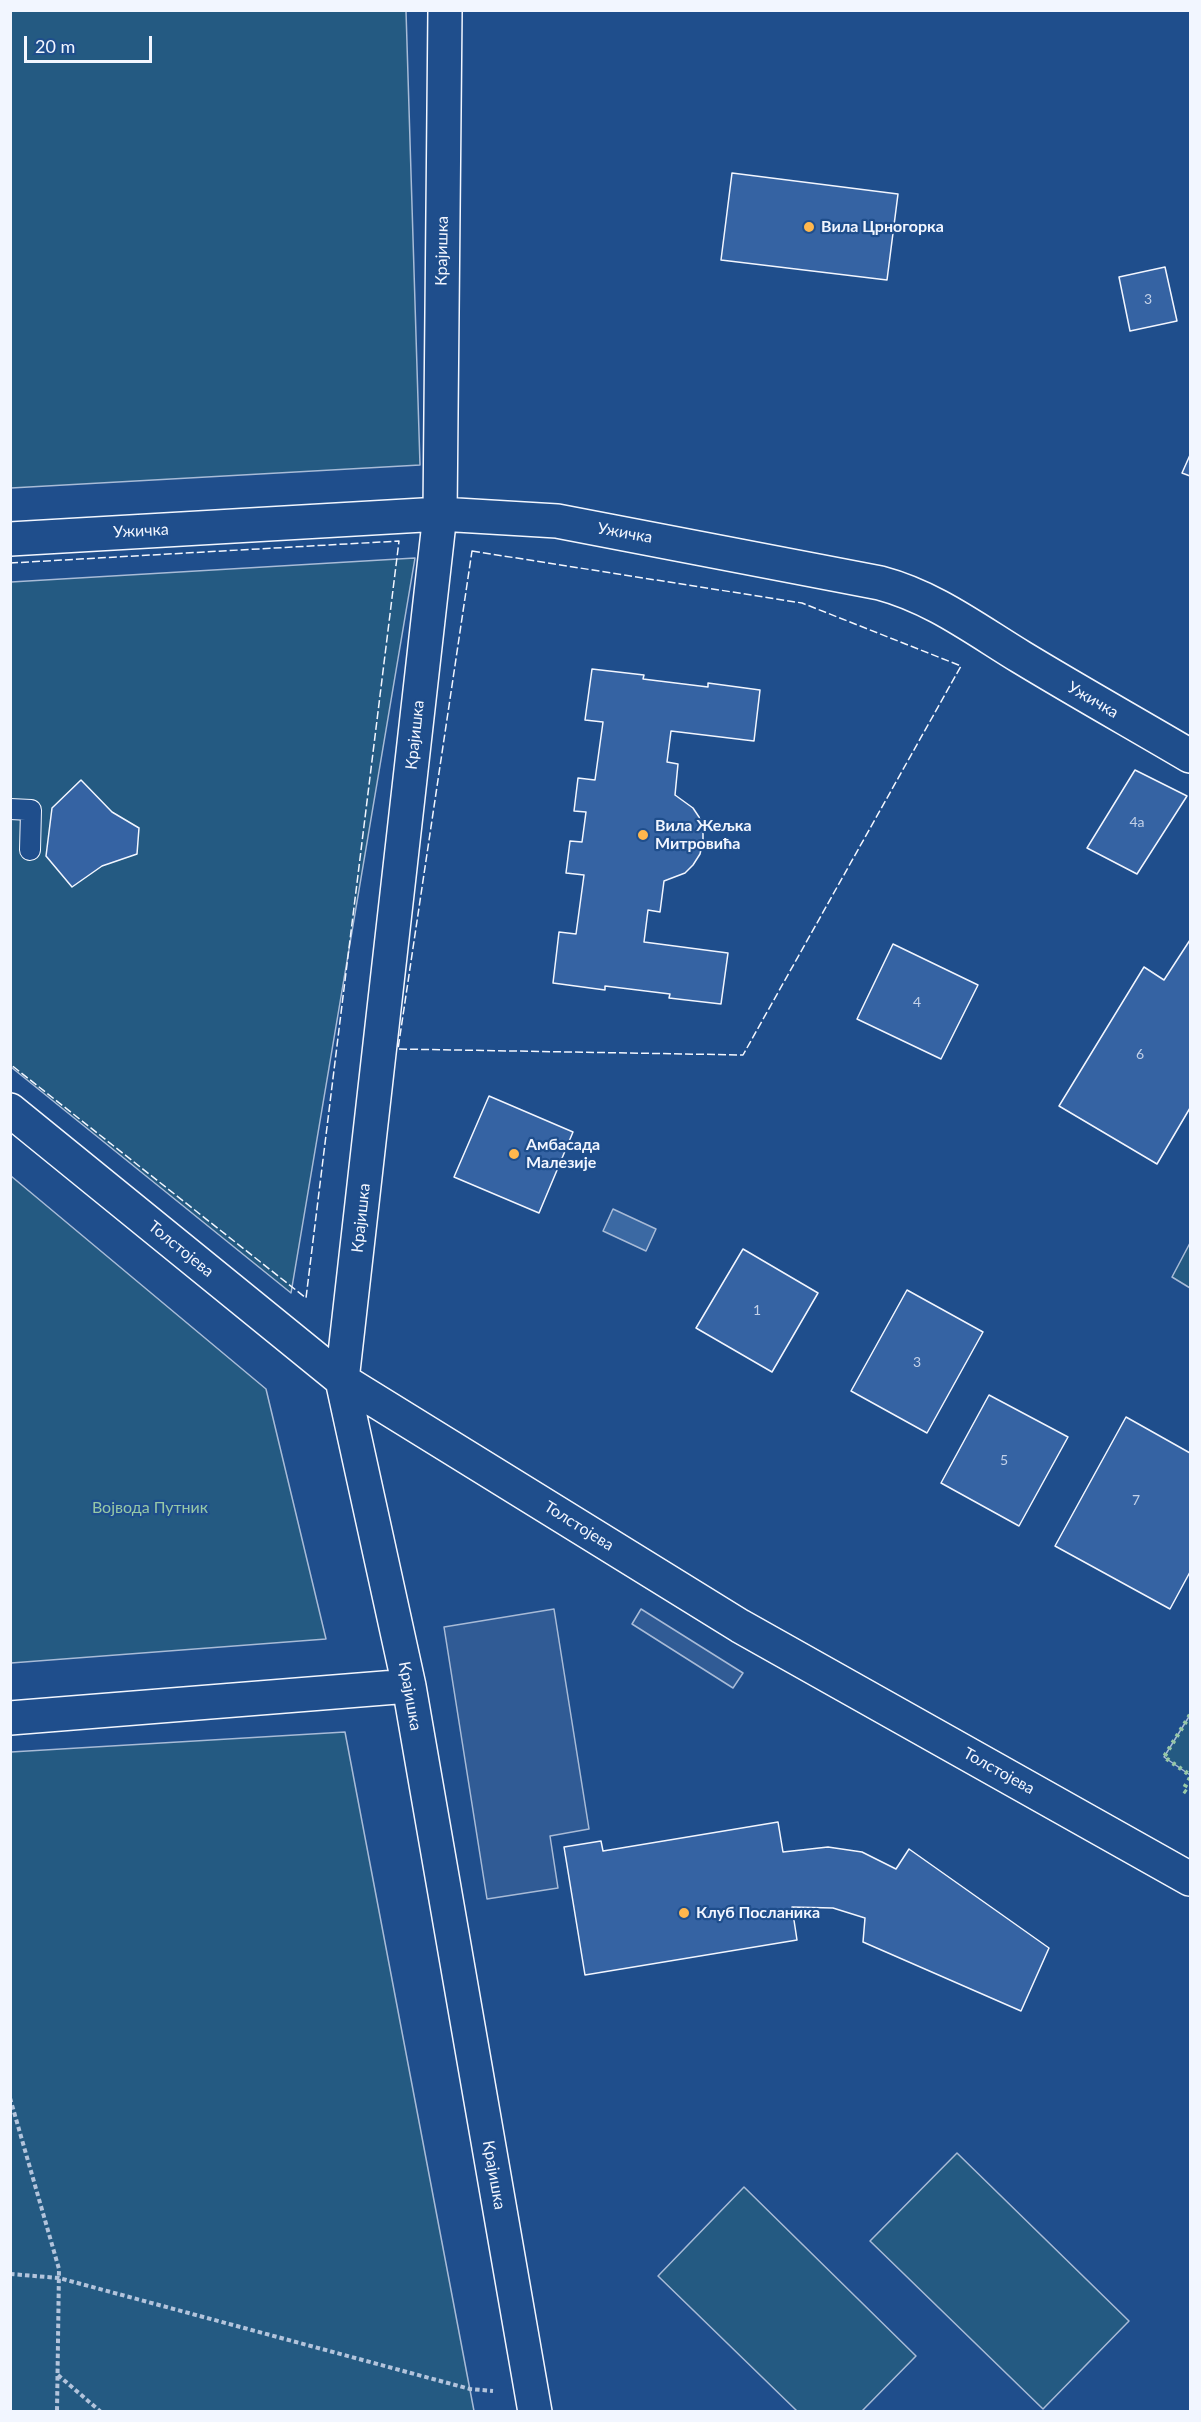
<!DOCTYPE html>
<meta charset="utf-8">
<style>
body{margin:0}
#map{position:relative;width:1201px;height:2422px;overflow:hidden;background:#1f4e8c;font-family:Lato,sans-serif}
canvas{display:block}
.frame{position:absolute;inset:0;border:12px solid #f2f6ff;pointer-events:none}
.scale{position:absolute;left:24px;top:36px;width:128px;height:27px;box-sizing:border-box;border:3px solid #f2f6ff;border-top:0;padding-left:8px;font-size:18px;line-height:21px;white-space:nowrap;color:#f2f6ff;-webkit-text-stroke:4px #1f4e8c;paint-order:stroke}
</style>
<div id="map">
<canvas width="1201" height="2422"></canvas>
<div class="frame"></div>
<div class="scale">20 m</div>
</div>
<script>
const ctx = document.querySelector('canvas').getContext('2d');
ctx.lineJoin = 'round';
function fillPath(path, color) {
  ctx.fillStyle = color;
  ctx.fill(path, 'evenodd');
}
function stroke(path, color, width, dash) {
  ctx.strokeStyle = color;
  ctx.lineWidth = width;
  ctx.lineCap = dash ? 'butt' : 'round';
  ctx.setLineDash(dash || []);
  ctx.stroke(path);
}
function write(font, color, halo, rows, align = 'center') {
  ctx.font = font + ' Lato,sans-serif';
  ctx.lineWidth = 4.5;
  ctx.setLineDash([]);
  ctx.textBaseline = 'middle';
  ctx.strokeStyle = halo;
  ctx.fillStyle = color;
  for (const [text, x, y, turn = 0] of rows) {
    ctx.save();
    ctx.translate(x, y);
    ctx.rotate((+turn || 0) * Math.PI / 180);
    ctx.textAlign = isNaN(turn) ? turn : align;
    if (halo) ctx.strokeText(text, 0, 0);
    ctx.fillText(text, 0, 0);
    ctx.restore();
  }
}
const green = new Path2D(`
 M11,10L406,11L420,465L11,488Z
 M415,558L291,1293L11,1067V582Z
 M11,1176L266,1389L326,1639L11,1663Z
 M1190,1243V1288L1172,1277Z
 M1190,1715V1775L1164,1757Z
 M345,1732L474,2411H11V1752Z
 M957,2153L1129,2321L1043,2409L870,2241Z
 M744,2187L916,2356L862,2411H797L658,2276Z`);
const parking = new Path2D(`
 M554,1609L589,1829L550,1836L558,1888L487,1899L444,1627Z
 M641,1609L743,1673L733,1688L632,1624Z`);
const water = new Path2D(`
 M613,1209L656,1229L646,1251L603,1231Z`);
const building = new Path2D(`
 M732,173L898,194L887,280L721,260Z
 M1165,267L1177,321L1130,331L1119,277Z
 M1190,455V476L1182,473Z
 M592,669L644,675L643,679L708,687V683L760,690L754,741L671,731L667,762L678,764L675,795L693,808L699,817L703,830V841L700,854L693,865L685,873L664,881L660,912L648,910L644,942L728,953L721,1004L669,998L670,994L605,986V990L553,983L559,932L576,934L584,875L566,873L570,841L582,842L586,812L574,811L578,778L595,780L603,722L585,720Z
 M1135,770L1187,796L1137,874L1087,848Z
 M81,780L112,812L139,828L137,854L102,866L72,887L46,856L52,808Z
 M1190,940V1108L1157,1164L1059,1106L1144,967L1164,980Z
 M893,944L978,985L941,1059L857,1019Z
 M489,1096L573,1132L539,1213L454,1177Z
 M743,1249L818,1293L772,1372L696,1328Z
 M907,1290L983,1332L927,1433L851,1391Z
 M989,1395L1068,1437L1019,1526L941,1483Z
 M1126,1417L1190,1453V1572L1170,1609L1055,1546Z
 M778,1822L783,1852L828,1847L862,1852L896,1869L909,1849L1049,1948L1021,2011L863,1942L865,1918L833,1908L792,1907L797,1940L585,1975L564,1847L601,1841L603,1851Z`);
const path = new Path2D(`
 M10,2098L59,2269L57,2412
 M10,2274L59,2278L470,2389L493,2391
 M58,2375L101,2412`);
const lane = new Path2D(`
 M10,809L31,810L30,850`);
const street = new Path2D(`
 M445,10L440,514L342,1380L409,1686L535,2412
 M10,539L440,514L557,521L880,583C933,597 975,629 1021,657C1077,691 1134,723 1190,756
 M10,1110L342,1380L740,1626L1190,1879
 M10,1718L409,1686`);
const hedge = new Path2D(`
 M1190,1715L1164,1757L1190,1775
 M1190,1778L1183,1790L1190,1795`);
const fence = new Path2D(`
 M472,551L802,603L961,666L743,1055L398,1049Z
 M10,563L399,541L306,1298L10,1064`);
const markers = [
 [809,227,6,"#ffb74d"],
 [643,835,6,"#ffb74d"],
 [514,1154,6,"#ffb74d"],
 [684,1913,6,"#ffb74d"]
];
const numberNames = [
 ["3",1148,299],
 ["4a",1137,822],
 ["4",917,1002],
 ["6",1140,1054],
 ["1",757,1310],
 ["3",917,1362],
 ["5",1004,1460],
 ["7",1136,1500]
];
const poiNames = [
 ["Вила Црногорка",821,227],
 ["Вила Жељка",655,826],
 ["Митровића",655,844],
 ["Амбасада",526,1145],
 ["Малезије",526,1163],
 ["Клуб Посланика",696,1913]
];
const streetNames = [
 ["Крајишка",442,251,-89],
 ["Ужичка",141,531,-3],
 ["Ужичка",625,533,10],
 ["Ужичка",1093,700,30],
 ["Крајишка",415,735,-84],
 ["Крајишка",361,1218,-84],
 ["Толстојева",181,1249,39],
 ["Толстојева",579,1526,32],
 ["Крајишка",410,1696,80],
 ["Толстојева",999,1771,29],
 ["Крајишка",494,2175,80]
];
const parkNames = [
 ["Војвода Путник",150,1508]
];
fillPath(green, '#245a82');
stroke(green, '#a8bbd7', 1.5);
fillPath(parking, '#305b95');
stroke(parking, '#a8bbd7', 1.5);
fillPath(water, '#3b69a3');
stroke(water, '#a8bbd7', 1.5);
fillPath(building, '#3563a3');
stroke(building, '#f2f6ff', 1.5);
stroke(lane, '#f2f6ff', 22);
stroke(street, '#f2f6ff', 36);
stroke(path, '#b3c4dc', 4, [4.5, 3]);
stroke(lane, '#1f4e8c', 20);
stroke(street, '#1f4e8c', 33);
stroke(hedge, '#97c8a6', 4.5, [3, 4.5]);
stroke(fence, '#f2f6ff', 1.5, [8, 3]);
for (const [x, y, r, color] of markers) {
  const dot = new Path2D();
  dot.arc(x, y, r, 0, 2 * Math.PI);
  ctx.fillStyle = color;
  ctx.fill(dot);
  stroke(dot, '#1f4e8c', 2);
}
write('14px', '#c3d1e8', null, numberNames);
write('bold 16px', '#f2f6ff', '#1f4e8c', poiNames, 'left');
write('16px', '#f2f6ff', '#1f4e8c', streetNames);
write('16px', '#97c8a6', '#1f4e8c', parkNames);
</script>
